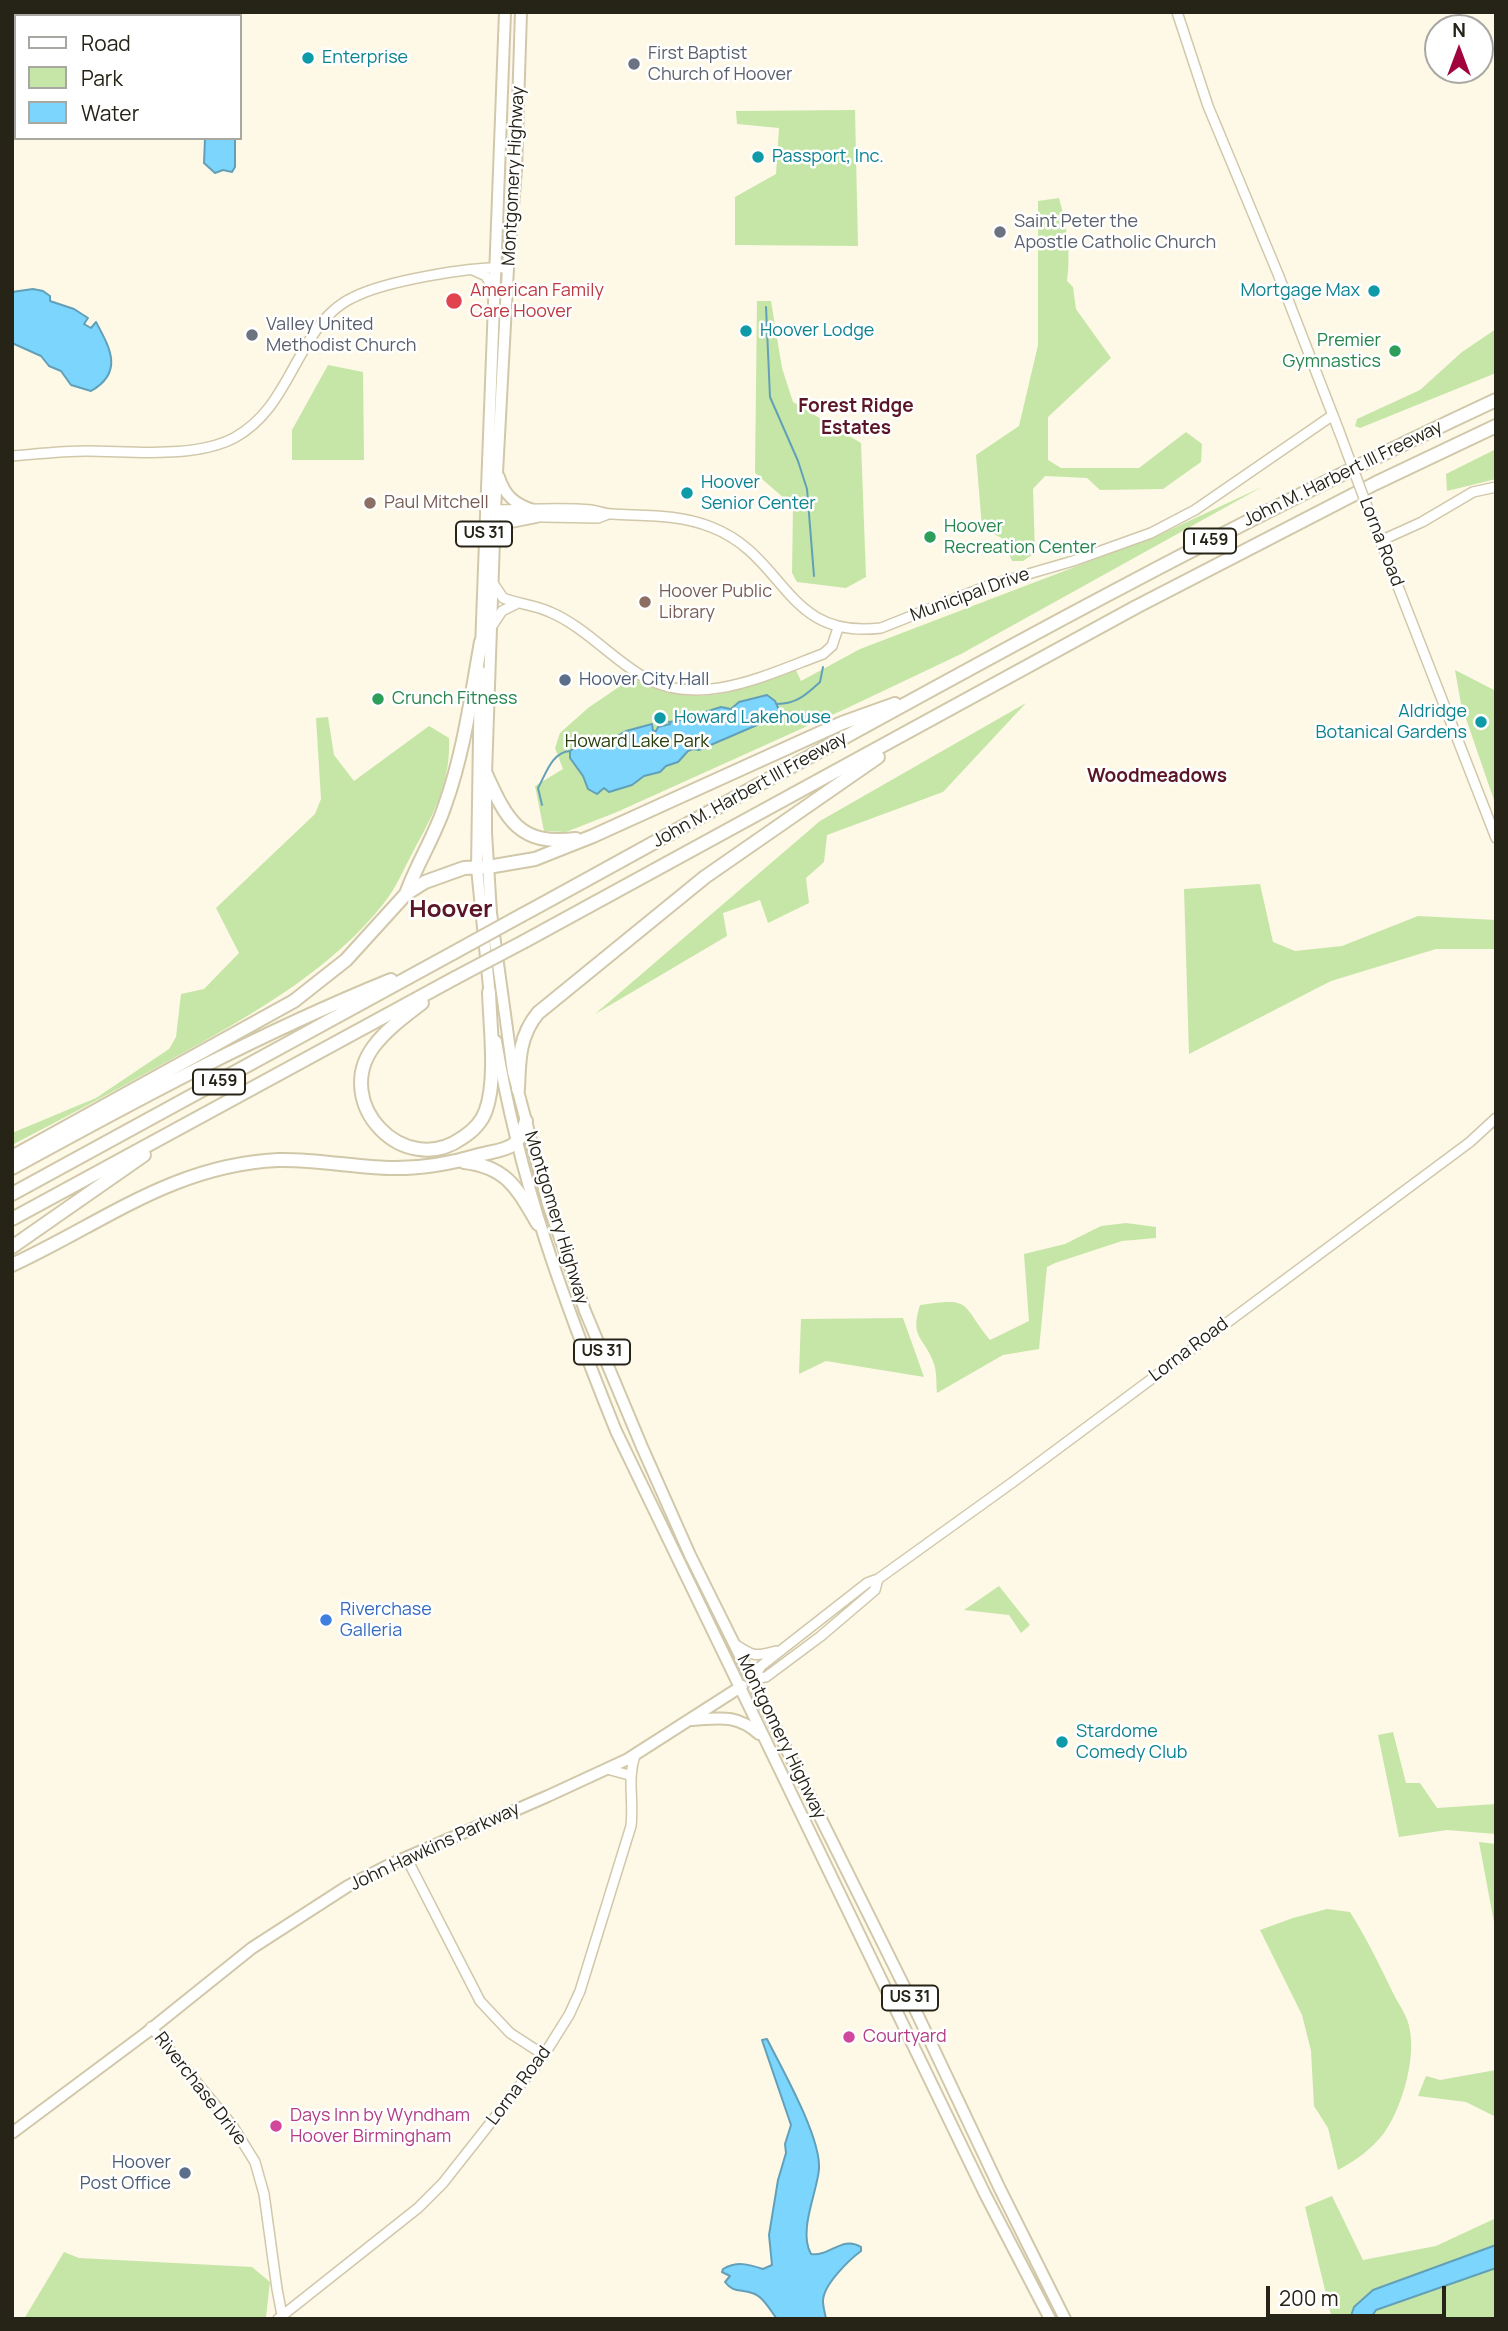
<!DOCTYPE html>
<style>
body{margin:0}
#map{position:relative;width:1508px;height:2331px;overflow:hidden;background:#fef8e6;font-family:Manrope,sans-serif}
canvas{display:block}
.frame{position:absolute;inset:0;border:14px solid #262317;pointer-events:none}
.legend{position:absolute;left:14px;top:14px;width:228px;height:126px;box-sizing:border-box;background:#fff;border:2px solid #a8a7a2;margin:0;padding:9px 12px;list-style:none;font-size:21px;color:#262317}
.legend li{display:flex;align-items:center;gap:14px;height:35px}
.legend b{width:35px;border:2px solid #a8a7a2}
.north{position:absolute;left:1424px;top:14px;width:70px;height:70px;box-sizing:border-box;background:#fff;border:2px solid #a8a7a2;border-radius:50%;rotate:0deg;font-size:19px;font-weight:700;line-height:28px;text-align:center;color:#262317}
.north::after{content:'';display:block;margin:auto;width:24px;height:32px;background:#a1033d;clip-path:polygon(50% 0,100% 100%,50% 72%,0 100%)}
.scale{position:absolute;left:1266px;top:2286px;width:180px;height:32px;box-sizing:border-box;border:4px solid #262317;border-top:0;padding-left:9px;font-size:21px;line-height:24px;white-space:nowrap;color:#262317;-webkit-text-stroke:5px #fff;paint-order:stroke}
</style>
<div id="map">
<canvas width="1508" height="2331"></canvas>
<div class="frame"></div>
<ul class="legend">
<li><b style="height:9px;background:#fff"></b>Road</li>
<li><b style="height:19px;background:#c6e6a7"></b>Park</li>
<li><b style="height:19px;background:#7bd5fd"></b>Water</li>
</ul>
<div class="north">N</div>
<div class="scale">200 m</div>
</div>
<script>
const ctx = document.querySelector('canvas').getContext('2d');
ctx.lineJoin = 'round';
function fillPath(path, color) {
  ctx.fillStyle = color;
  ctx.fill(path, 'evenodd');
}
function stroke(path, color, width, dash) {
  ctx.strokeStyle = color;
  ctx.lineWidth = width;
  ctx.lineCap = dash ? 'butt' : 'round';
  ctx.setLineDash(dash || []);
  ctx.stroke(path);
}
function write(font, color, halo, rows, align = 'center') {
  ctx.font = font + ' Manrope,sans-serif';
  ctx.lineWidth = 5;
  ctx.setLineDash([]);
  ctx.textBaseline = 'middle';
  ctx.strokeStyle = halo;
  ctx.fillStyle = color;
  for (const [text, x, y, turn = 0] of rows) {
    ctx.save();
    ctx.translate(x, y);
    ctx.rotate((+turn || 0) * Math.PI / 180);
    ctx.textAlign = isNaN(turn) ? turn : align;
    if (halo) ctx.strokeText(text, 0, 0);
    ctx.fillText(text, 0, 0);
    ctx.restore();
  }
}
const green = new Path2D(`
 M855,110L858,246L735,245V197L776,174L779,128L737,124L736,111Z
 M1059,198C1067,226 1071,252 1067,281L1073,287L1076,309L1111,358L1048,417V460L1061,468H1139L1186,432L1202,444L1201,462L1163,489L1100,490L1087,478L1045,476L1033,489L1035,553L1023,561H1012L1003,539L982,527L976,455L1019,426L1038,345V201Z
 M757,301H771L782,368L793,402L861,443L866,577L846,588L797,582L792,573L793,506L755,473Z
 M1496,329V373L1360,428L1355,426L1357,419L1420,390L1462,352Z
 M328,365L363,372L364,460H292V430Z
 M1496,449V479L1447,491L1446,474Z
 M1262,487L961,654L843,710L617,812L566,832L544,831L535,786L563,769L555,748L560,733L588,708L632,678C693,712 736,691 796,670L801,681L860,649L1161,534Z
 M1455,670L1496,691V806L1461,704Z
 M1026,703L943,792L827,835L824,862L806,878L809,903L768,923L760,900L723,913L727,936L595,1014L820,821Z
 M328,717L334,755L354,781L429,726L449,738C451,780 435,812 415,848C405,866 397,887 384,903C334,967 260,1010 190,1049C131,1082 72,1114 12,1145V1133L96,1098L169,1049L176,1037L181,994L204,989L239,953L216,908L315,814L321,799L316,718Z
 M1260,884L1273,942L1295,951L1342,946L1418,916L1496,920V949H1436L1331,981L1189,1054L1184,889Z
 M1126,1223L1156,1227V1238L1122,1241L1055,1263L1047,1267L1039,1349L1003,1355L937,1393C936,1384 937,1372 934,1364C925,1337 909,1339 920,1305C973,1297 960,1303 990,1340L1029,1321L1024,1254L1065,1244L1101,1226Z
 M903,1318L924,1377L826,1361L799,1374L801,1319Z
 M999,1586L1030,1625L1021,1633L1009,1615L964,1610Z
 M1393,1732L1406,1783H1420L1437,1808L1496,1804V1834L1447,1830L1399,1837L1378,1735Z
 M1479,1842L1496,1844V1933Z
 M1327,1909L1350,1912C1367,1939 1381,1968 1395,1997C1400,2006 1407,2016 1409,2026C1417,2057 1402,2108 1384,2133C1372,2149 1355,2161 1338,2170L1328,2128L1314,2106L1311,2051L1302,2015L1260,1930L1293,1918Z
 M1496,2070V2117L1466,2102L1418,2096L1426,2076L1440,2080Z
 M1332,2196L1363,2260L1436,2246L1496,2218V2245L1373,2290L1354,2307L1350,2319H1332L1305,2207Z
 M64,2252L79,2258L252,2267L270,2282L266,2317L263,2319H24Z
 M1496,2268V2319H1370L1376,2310Z`);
const water = new Path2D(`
 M205,138H235V167L232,172L223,170L215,173L204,163Z
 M33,289L43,291L50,296V301L74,309L88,318L84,324L91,328L96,322C110,348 124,372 91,391L71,385L61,371L49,366L41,356L12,343V292Z
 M767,695L775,701L780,712L764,722L699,750L693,749L688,751L678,762L666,766L660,772L644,776L632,785L609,792L604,788L597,794L588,789L583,776L570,758V751L576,747L607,742L626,731L652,724L653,731H656L658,727L670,724L669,722L677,721L721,707L731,709L739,702Z
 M767,2039C782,2069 821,2137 819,2169C817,2193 798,2231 811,2254C830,2257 842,2235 861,2247V2251C849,2260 823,2285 823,2301C823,2307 825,2313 826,2319H777C770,2310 763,2296 752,2293C741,2289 733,2293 725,2282L730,2276L722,2272L723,2269C737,2261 748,2264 763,2269L772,2265L769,2235L778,2180L786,2153L785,2144L791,2125L762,2040Z
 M1496,2245V2268L1376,2310L1370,2319H1350L1354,2307L1373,2290Z`);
const stream = new Path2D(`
 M145,12V16
 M766,307L770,397L798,461L807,489L814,576
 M777,704C796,704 806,695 820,682L823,667
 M542,805L538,788C546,774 552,752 570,751`);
const minor = new Path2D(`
 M1177,12L1208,106L1278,274L1339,431
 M473,270L486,276L494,291
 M12,456C37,454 62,451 87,451C132,451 193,459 234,438C278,414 289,368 317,329C325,317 339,304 352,298C384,281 472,266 508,268
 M489,512L495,510C526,510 560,507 591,510C598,511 605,514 612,514C646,516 679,514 711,527C787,556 784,640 881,628L987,586L1073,561L1151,533L1195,510L1333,415
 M491,516L598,518L606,515
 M1374,525L1496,838
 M1380,541L1422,522L1473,492L1496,487
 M493,583L503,598C518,604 535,605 550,612C585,627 610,657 642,676C699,710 768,674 823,654L832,646L838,628
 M492,626L502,611L516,604
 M736,1645C753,1656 755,1657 776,1651
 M753,1678L761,1666L867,1583L878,1579L1013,1482L1470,1142L1496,1118
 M753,1678L766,1677L821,1636L875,1590L878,1579
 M607,1769L629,1775
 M406,1857L480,2001L510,2033L544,2055
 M151,2027L232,2125L255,2162L264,2194L277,2289L282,2315
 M278,2319L418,2208L443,2183L544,2055L569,2015L580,1991L631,1826C634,1800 627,1779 635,1755`);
const major = new Path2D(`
 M521,12L516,170L508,268L495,510L486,774V833L491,913L513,1072L548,1204L567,1258L585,1311L642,1447L690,1555L904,1986L1000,2189L1065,2319
 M499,477C505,496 515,504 533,510
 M497,538L506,523L536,517
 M481,648L505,12
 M480,671L477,868L490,997
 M496,1041C519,1180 564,1302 616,1431L985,2194L1050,2319
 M692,1720C720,1718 737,1714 759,1734
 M12,2133L146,2033L252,1948L348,1886L389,1865L548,1796L628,1759L742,1686`);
const highway = new Path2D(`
 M486,774C507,820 519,846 576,839
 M406,894C417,863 435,836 445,805C464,752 471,697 481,642
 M522,915C844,739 1163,555 1496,400
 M525,941L1136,607L1376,483L1496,426
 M422,1003C405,1016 387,1029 374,1046C331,1103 404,1179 462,1138C473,1131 482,1122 486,1110C497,1079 490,1026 489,992
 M518,1089C519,1060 519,1036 538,1013L705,877L878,757
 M12,1157L294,1001L346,960L406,894L425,882L464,868L488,867L535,859L593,836L842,723L895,704
 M464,1162C508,1167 518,1190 538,1224
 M12,1168C136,1100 260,1033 391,980
 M12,1194L453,953
 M12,1219L455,978
 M12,1247L144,1155
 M12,1265C103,1223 173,1165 278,1160C315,1159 352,1167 389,1168C420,1169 449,1164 479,1155C489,1152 505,1151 514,1144C521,1139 523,1129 526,1121`);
const minorBridge = new Path2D(`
 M1339,431L1374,525`);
const highwayBridge = new Path2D(`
 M453,953L522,915
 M455,978L525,941`);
const markers = [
 [308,58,7,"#0f9aa8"],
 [634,64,7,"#6b7280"],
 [758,157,7,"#0f9aa8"],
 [1000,232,7,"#6b7280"],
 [1374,291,7,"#0f9aa8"],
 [454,301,9,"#e0444e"],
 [746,331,7,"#0f9aa8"],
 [252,335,7,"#6b7280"],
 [1395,351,7,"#2e9e5b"],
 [687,493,7,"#0f9aa8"],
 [370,503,7,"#8d6e63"],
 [930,537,7,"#2e9e5b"],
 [645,602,7,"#8d6e63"],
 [565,680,7,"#5c6f8a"],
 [378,699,7,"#2e9e5b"],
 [660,718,7,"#0f9aa8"],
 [1481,722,7,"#0f9aa8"],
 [326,1620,7,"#3f7fe0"],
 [1062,1742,7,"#0f9aa8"],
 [849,2037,7,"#d1479c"],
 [276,2126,7,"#d1479c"],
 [185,2173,7,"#5c6f8a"]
];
const shields = [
 [484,534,56],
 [1210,541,52],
 [219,1082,52],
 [602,1352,56],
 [910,1998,56]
];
const shieldNames = [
 ["US 31",484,534],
 ["I 459",1210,541],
 ["I 459",219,1082],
 ["US 31",602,1352],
 ["US 31",910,1998]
];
const worshipNames = [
 ["First Baptist",648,54],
 ["Church of Hoover",648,75],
 ["Saint Peter the",1014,222],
 ["Apostle Catholic Church",1014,243],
 ["Valley United",266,325],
 ["Methodist Church",266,346]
];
const cultureNames = [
 ["Enterprise",322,58],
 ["Passport, Inc.",772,157],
 ["Mortgage Max",1360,291,"right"],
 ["Hoover Lodge",760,331],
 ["Hoover",701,483],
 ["Senior Center",701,504],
 ["Aldridge",1467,712,"right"],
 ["Botanical Gardens",1467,733,"right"],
 ["Howard Lakehouse",674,718],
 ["Stardome",1076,1732],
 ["Comedy Club",1076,1753]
];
const streetNames = [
 ["Montgomery Highway",514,176,-87],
 ["John M. Harbert III Freeway",1343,474,-26],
 ["Lorna Road",1381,542,69],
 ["Municipal Drive",970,595,-20],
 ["John M. Harbert III Freeway",750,790,-29],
 ["Montgomery Highway",556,1218,73],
 ["Lorna Road",1189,1350,-37],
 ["Montgomery Highway",781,1737,64],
 ["John Hawkins Parkway",435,1847,-25],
 ["Lorna Road",519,2086,-53],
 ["Riverchase Drive",200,2089,52]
];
const healthNames = [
 ["American Family",470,291],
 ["Care Hoover",470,312]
];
const leisureNames = [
 ["Premier",1381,341,"right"],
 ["Gymnastics",1381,362,"right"],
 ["Hoover",944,527],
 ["Recreation Center",944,548],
 ["Crunch Fitness",392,699]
];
const educationNames = [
 ["Paul Mitchell",384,503],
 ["Hoover Public",659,592],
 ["Library",659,613]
];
const serviceNames = [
 ["Hoover City Hall",579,680],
 ["Hoover",171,2163,"right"],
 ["Post Office",171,2184,"right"]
];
const parkNames = [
 ["Howard Lake Park",637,742]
];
const shopNames = [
 ["Riverchase",340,1610],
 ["Galleria",340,1631]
];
const hotelNames = [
 ["Courtyard",863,2037],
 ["Days Inn by Wyndham",290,2116],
 ["Hoover Birmingham",290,2137]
];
const neighbourhoodNames = [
 ["Forest Ridge",856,407],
 ["Estates",856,429],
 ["Woodmeadows",1157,777]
];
const districtNames = [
 ["Hoover",451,910]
];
fillPath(green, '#c6e6a7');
fillPath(water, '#7bd5fd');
stroke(water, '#62a0b8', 2);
stroke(stream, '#62a0b8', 2);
stroke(minor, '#d1c8aa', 12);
stroke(major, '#d1c8aa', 14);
stroke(highway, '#d1c8aa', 16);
stroke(minor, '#fff', 9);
stroke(major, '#fff', 10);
stroke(highway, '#fff', 12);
stroke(minorBridge, '#d1c8aa', 12, []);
stroke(highwayBridge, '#d1c8aa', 16, []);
stroke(minorBridge, '#fff', 9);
stroke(highwayBridge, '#fff', 12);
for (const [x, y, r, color] of markers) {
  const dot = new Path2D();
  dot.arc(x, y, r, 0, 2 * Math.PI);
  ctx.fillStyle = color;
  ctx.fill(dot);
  stroke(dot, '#fff', 2.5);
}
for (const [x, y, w] of shields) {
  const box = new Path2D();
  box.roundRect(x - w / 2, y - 12.5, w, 25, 5);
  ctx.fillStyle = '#fff';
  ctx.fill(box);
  stroke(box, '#262317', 2);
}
write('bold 16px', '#262317', null, shieldNames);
write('18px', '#5b616d', '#fff', worshipNames, 'left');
write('18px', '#0d838f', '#fff', cultureNames, 'left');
write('18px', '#262317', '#fff', streetNames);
write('18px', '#be3a42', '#fff', healthNames, 'left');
write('18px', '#27864d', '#fff', leisureNames, 'left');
write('18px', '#785e54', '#fff', educationNames, 'left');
write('18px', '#4e5e75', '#fff', serviceNames, 'left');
write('18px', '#293f0d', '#fff', parkNames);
write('18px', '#366cbe', '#fff', shopNames, 'left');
write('18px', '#b23c85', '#fff', hotelNames, 'left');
write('bold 19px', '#5a1626', '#fff', neighbourhoodNames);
write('bold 24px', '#5a1626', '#fff', districtNames);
</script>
